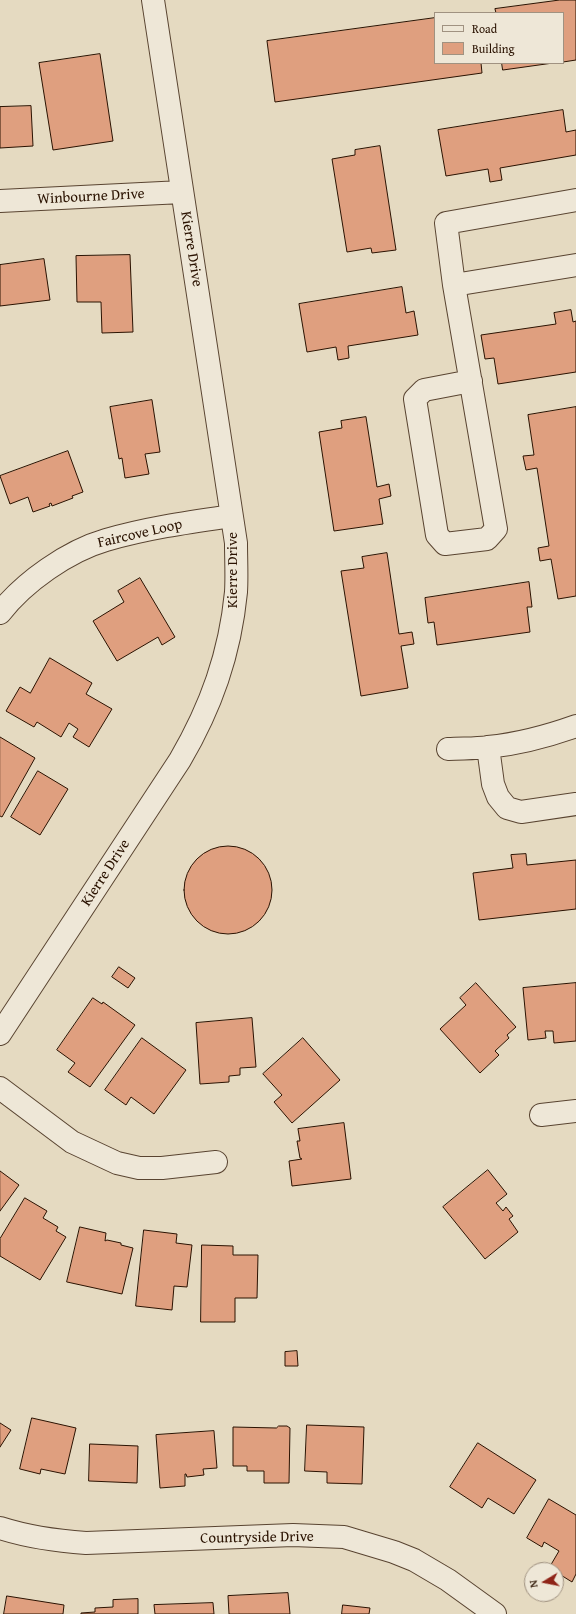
<!DOCTYPE html>
<style>
body{margin:0}
#map{position:relative;width:576px;height:1614px;overflow:hidden;background:#e5dac1;font-family:"Gentium Book Plus",serif}
canvas{display:block}
.legend{position:absolute;left:434px;top:12px;width:130px;height:52px;box-sizing:border-box;background:#eee7d7;border:1px solid #a09281;margin:0;padding:5px 7px;list-style:none;font-size:12px;color:#2a1201}
.legend li{display:flex;align-items:center;gap:8px;height:20px}
.legend b{width:20px;border:1px solid #a09281}
.north{position:absolute;left:524px;top:1562px;width:40px;height:40px;box-sizing:border-box;background:#eee7d7;border:1px solid #a09281;border-radius:50%;rotate:260deg;font-size:11px;font-weight:700;line-height:16px;text-align:center;color:#2a1201}
.north::after{content:'';display:block;margin:auto;width:14px;height:18px;background:#8f2418;clip-path:polygon(50% 0,100% 100%,50% 72%,0 100%)}
</style>
<div id="map">
<canvas width="576" height="1614"></canvas>
<ul class="legend">
<li><b style="height:5px;background:#eee7d7"></b>Road</li>
<li><b style="height:11px;background:#df9f7f"></b>Building</li>
</ul>
<div class="north">N</div>
</div>
<script>
const ctx = document.querySelector('canvas').getContext('2d');
ctx.lineJoin = 'round';
function fillPath(path, color) {
  ctx.fillStyle = color;
  ctx.fill(path, 'evenodd');
}
function stroke(path, color, width, dash) {
  ctx.strokeStyle = color;
  ctx.lineWidth = width;
  ctx.lineCap = dash ? 'butt' : 'round';
  ctx.setLineDash(dash || []);
  ctx.stroke(path);
}
function write(font, color, halo, rows, align = 'center') {
  ctx.font = font + ' "Gentium Book Plus",serif';
  ctx.lineWidth = 4;
  ctx.setLineDash([]);
  ctx.textBaseline = 'middle';
  ctx.strokeStyle = halo;
  ctx.fillStyle = color;
  for (const [text, x, y, turn = 0] of rows) {
    ctx.save();
    ctx.translate(x, y);
    ctx.rotate((+turn || 0) * Math.PI / 180);
    ctx.textAlign = isNaN(turn) ? turn : align;
    if (halo) ctx.strokeText(text, 0, 0);
    ctx.fillText(text, 0, 0);
    ctx.restore();
  }
}
const building = new Path2D(`
 M560,0H576V60L563,62V13H496L495,9Z
 M435,18V63H481L482,73L275,102L267,41Z
 M100,54L113,141L53,150L39,63Z
 M502,63H553L503,70Z
 M31,106L33,146L0,148V107Z
 M563,110L566,132L576,130V155L500,168L502,180L490,182L488,169L446,176L438,130Z
 M380,146L396,250L372,253L371,248L347,252L332,159L355,155V150Z
 M130,255L133,332L102,333L101,302H77L76,256Z
 M44,259L50,300L0,306V265Z
 M402,287L406,313L414,311L418,335L348,346L349,358L338,360L336,347L307,352L299,304Z
 M571,310L573,322L576,321V372L498,384L494,358L485,359L481,335L556,324L554,313Z
 M152,400L160,452L145,454L149,474L125,478L122,458L119,459L110,407Z
 M576,407V596L558,599L551,559L540,561L538,548L549,546L537,468L526,470L523,456L534,455L528,415Z
 M366,417L377,487L389,484L391,496L379,499L383,524L334,531L319,432L342,428L341,421Z
 M68,451L83,492L72,496L73,498L52,506L51,503L49,504L50,506L33,512L28,497L10,504L0,476Z
 M387,553L399,634L412,632L414,644L401,646L408,688L361,696L341,571L364,568L362,557Z
 M140,578L175,637L162,645L158,637L117,661L93,621L124,602L118,591Z
 M529,582L532,607H527L530,632L437,645L434,622L428,623L425,598Z
 M50,658L92,683L86,694L112,709L89,747L73,737L78,729L69,723L61,737L37,722L34,727L6,711L20,687L30,693Z
 M0,737L35,758L2,817L0,816Z
 M38,771L68,789L40,835L11,817Z
 M184 890a44 44 0 1 1 88 0a44 44 0 1 1-88 0Z
 M526,854L527,865L576,860V909L479,920L473,873L513,868L511,855Z
 M119,967L135,978L128,988L112,977Z
 M476,983L516,1027L507,1035L509,1038L495,1051L499,1055L480,1073L440,1029L466,1005L460,998Z
 M576,983V1041L554,1043L553,1031H545L546,1038L528,1040L523,988Z
 M93,998L102,1004L103,1002L135,1025L90,1087L68,1072L75,1063L57,1050Z
 M252,1018L256,1067L240,1068V1075L229,1076V1082L200,1084L196,1023Z
 M142,1038L186,1070L154,1114L131,1097L126,1105L105,1090Z
 M303,1038L340,1080L292,1123L274,1102L282,1095L263,1074Z
 M344,1123L351,1179L292,1186L289,1161L302,1159L300,1158L297,1141H300L298,1129Z
 M488,1170L507,1194L496,1203L503,1211L506,1207L513,1216L509,1219L518,1232L485,1259L443,1207Z
 M0,1171L19,1185L0,1211Z
 M25,1198L47,1211L43,1218L58,1227L56,1231L66,1237L40,1280L0,1256V1239Z
 M80,1227L106,1233L105,1241L107,1240L121,1243V1245L133,1248L122,1294L67,1282Z
 M144,1230L177,1234L176,1243L192,1245L187,1287L174,1286L172,1310L136,1306Z
 M202,1245L233,1246V1255H258L257,1298H235V1322H201Z
 M297,1351L298,1366H285V1352Z
 M32,1418L76,1428L65,1474L41,1469L40,1474L20,1469Z
 M0,1423L11,1430L0,1447Z
 M307,1425L364,1427L362,1484L327,1483V1472L305,1471Z
 M279,1426H287L290,1428L289,1483H264V1471H247V1466H233V1427L276,1428Z
 M214,1431L217,1468L203,1469L204,1475L187,1477L186,1474H185V1486L160,1488L156,1435Z
 M478,1443L536,1480L514,1514L488,1498L482,1508L450,1487Z
 M90,1444L138,1446L137,1483L89,1481Z
 M549,1499L576,1515V1574L572,1582L556,1572V1570L549,1568L559,1551L544,1542L542,1547L527,1538Z
 M288,1593L290,1614H229L228,1596Z
 M7,1596L64,1605L63,1614H4Z
 M138,1599V1614H81V1613L95,1612V1608L113,1607V1600Z
 M213,1603L214,1614H155L154,1605Z
 M343,1605L370,1608L369,1614H342Z`);
const minor = new Path2D(`
 M0,201L182,192
 M454,285L446,223L576,200
 M471,381L424,390L415,399L437,535L445,544L487,539L496,529L454,285L576,265
 M0,613C24,582 68,551 106,540C147,528 190,522 231,516
 M488,747L493,784L498,797L507,808L521,812L576,804
 M448,749C461,748 475,749 488,747C518,744 548,736 576,726
 M0,1034L180,760C211,707 230,654 236,592C237,576 236,559 236,543L153,0
 M0,1088L72,1142L117,1163L139,1168H162L216,1162
 M541,1115L576,1111
 M0,1528C28,1537 57,1541 86,1543L293,1535L344,1537L394,1552L414,1560L448,1580L495,1614`);
const streetNames = [
 ["Winbourne Drive",91,197,-3],
 ["Kierre Drive",191,249,81],
 ["Faircove Loop",140,534,-13],
 ["Kierre Drive",233,570,-90],
 ["Kierre Drive",106,873,-57],
 ["Countryside Drive",257,1538,-1]
];
fillPath(building, '#df9f7f');
stroke(building, '#2a1201', 1);
stroke(minor, '#594431', 24);
stroke(minor, '#eee7d7', 22);
write('15px', '#2a1201', '#eee7d7', streetNames);
</script>
